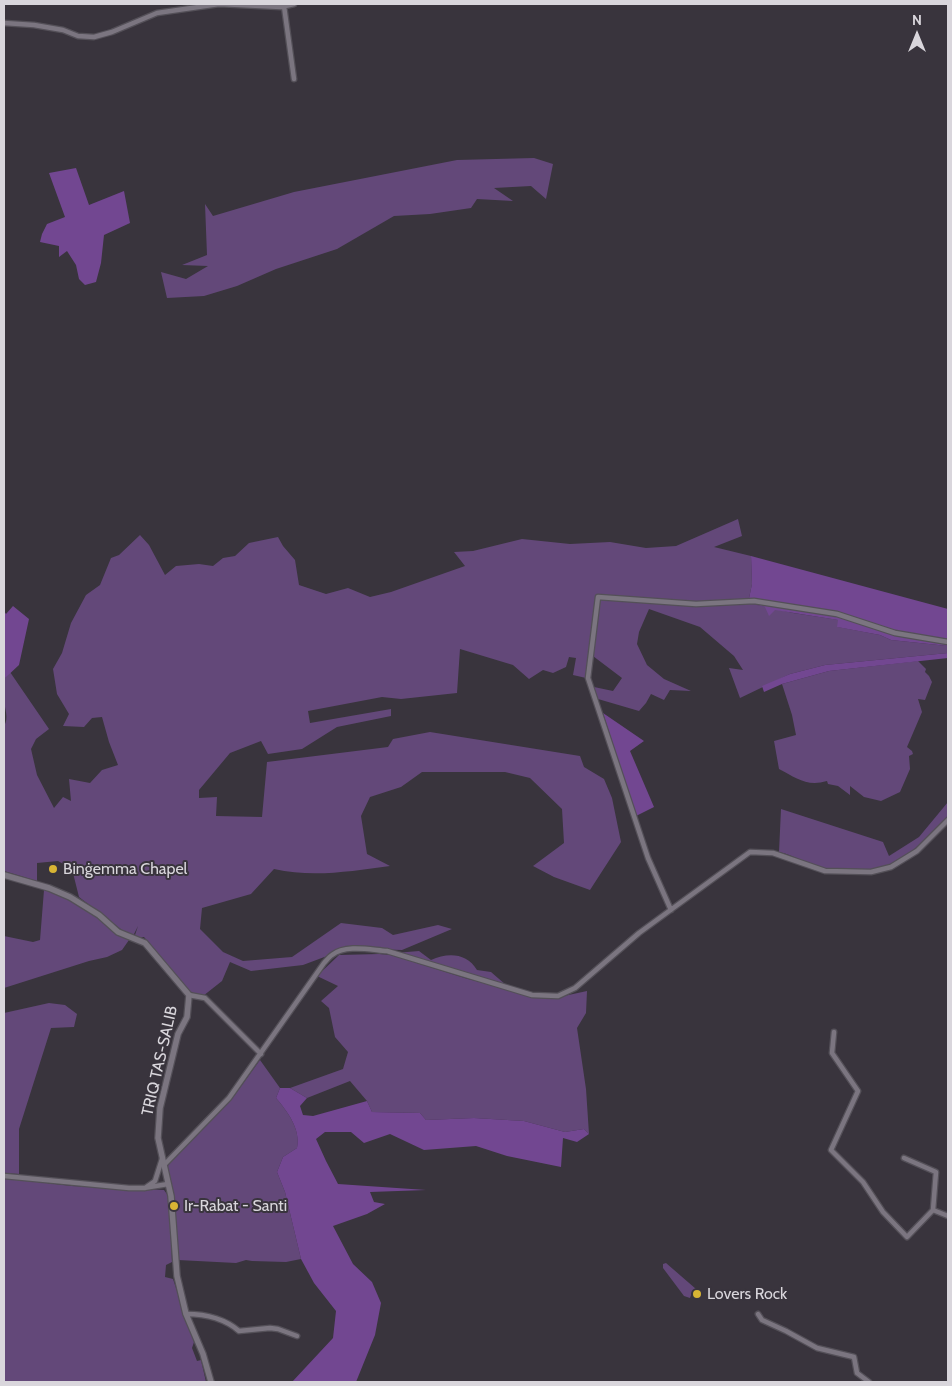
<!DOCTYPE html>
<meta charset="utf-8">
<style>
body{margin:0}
#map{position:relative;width:952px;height:1386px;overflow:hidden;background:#39343d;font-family:Cabin,sans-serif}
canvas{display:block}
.frame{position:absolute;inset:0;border:5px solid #d9d6dc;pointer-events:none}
.north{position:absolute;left:892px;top:10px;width:50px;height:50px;-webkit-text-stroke:4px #39343d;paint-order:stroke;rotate:0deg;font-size:14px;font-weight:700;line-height:20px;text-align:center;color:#d9d6dc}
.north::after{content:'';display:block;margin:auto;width:18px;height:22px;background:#d9d6dc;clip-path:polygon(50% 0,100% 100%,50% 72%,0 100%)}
</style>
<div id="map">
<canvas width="952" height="1386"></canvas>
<div class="frame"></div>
<div class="north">N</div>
</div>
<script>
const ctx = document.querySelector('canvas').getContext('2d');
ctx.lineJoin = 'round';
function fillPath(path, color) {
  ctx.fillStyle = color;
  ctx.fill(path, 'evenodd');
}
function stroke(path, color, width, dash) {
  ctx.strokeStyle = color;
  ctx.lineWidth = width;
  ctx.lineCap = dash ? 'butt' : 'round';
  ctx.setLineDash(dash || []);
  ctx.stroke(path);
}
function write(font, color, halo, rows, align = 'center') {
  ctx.font = font + ' Cabin,sans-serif';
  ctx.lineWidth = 4;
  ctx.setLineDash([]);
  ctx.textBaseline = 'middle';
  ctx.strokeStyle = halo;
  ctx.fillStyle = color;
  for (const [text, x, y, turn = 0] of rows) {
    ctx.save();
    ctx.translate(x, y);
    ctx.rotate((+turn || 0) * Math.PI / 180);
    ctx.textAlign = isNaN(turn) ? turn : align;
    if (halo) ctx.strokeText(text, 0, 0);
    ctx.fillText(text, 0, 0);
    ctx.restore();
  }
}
const green = new Path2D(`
 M534,158L553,164L546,199L531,186L494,188L513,201L477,199L471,208L430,214L394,216L337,249L276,269L237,286L204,296L167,298L161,272L186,279L208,266L182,265L207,255L205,204L213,216L294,192L457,160Z
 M738,519L742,536L714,547L751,556L752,584L748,603L793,613L839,620L838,627L880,635L891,640L948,646V653L825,665L790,674L740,698L729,668L743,670L734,656L700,627L649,609L639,632L637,644L647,665L664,679L691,691L670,690L664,700L651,694L646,703L639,711L598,699L594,687L613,691L622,678L589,653L586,678L573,675L576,658L569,657L566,667L553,673L543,670L529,679L513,665L460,649L457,693L401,699L382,697L308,711L310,723L391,709V716L337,727L302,749L268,754L261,741L230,753L199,790V798L217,797L216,816L262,817L267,762L388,747L393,739L430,732L580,756L584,767L604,779L612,798L621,842L590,890L554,877L533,866L564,843L562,809L530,778L505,772H422L401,787L370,797L361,816L367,854L390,866C352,871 313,878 274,869L251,894L202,908L200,929L223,952L243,961L292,957L341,923L382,928L393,935L438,925L452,929L402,950L340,948L327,956L303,965L251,971L230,962L222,981L203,996L190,992L144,937L134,938L138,926L133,936L122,930L79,897L72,869L58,861L37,863V881L4,871V726C9,718 5,710 4,701C3,694 4,686 4,679L10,672L49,729L36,739L31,749L37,775L54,808L63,797L71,801L69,779L90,783L102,770L118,765L109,742L102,717L92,718L84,727L63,726L69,714L57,694L53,669L62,653L71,623L86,595L100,585L111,558L119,555L140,535L149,545L165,575L176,566L199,564L213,566L223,558L235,556L249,543L278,537L283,546L295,560L299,585L326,594L348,588L370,597L391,592L465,566L454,552L473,551L522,539L570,544L610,542L646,548L676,546Z
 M918,661L926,669L925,672L929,676L932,682L925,700L918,699L922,712L907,747L912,751L913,754L909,756L910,769L900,792L881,801L864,797L850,786V795L838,786L828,784L827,781C807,787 796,778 779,769L774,741L796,735L792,715L782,684L829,671Z
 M948,802L947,818C929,836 911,856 887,866C875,871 839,871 826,869C811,867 795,855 779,852L781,809L883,842L889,856L919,837Z
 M44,890L58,894L95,915L113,931L129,940L122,950L107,957L89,961L4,988V936L33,942L40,940Z
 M419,951L431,960C448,952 467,953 477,970L491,972L506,985L395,953Z
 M379,954L391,955L468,979L550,999L587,991L586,1013L577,1028L586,1089L589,1134L584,1129L565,1132L524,1121L474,1118L426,1120L420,1113L372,1112L367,1101L350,1081L307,1098L290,1088L343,1069L348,1052L335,1037L329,1008L321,1001L338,986L317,976L339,955Z
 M49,1003L65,1005L77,1014L74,1027L51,1028L19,1129V1174L4,1173V1013Z
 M260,1060L280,1088L276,1098C287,1111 301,1129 297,1148L283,1157L277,1172L285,1192L301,1259L286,1262L252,1261L246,1260L236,1263L178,1260L173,1196L167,1165L234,1096Z
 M4,1178L72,1186L164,1190L169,1197L172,1262L166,1265L165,1277L173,1279L194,1342L192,1348L197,1361L201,1360L206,1382H4Z
 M666,1263L696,1289L693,1290L690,1298L684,1296L663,1268V1264Z`);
const forest = new Path2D(`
 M76,168L89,205L124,191L130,223L104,235L101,263L96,282L85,285L79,279L76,265L67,251L59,257V246L40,242L42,234L47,224L65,217L49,173Z
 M751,556L948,609V646L891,640L880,635L837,627L838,620L775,610L769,616L765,607L748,603L752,584Z
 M13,606L29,619L19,665L4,679V611L6,614Z
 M948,653V658L829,671L782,684L764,692L762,686L790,674L825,665Z
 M603,713L644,741L630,751L654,807L636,816Z
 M280,1088H290L307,1098L300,1106L303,1115L313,1116L367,1101L372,1112L420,1113L426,1120L474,1118L524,1121L565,1132L584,1129L589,1134L577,1142L563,1138L561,1167L507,1156L476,1146L424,1150L390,1134L364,1143L351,1132H325L316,1139L326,1161L338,1184L426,1190L370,1192L374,1202L385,1204L367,1214L333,1226L353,1264L372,1282L381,1303L375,1335L356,1382H292L333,1338L336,1311L314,1283L301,1259L285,1192L277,1172L283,1157L297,1148C301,1129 287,1111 276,1098Z`);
const minor = new Path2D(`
 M284,6L294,79
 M4,23L34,25L63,30L78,36L94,37L112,32L157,13L219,4L281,7L294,4
 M671,910L648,858L588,678L598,597L696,604L754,601L837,614L895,633L948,642
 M189,995L205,998L261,1054
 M834,1032L832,1053L858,1091L831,1150L863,1182L883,1212L907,1237L933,1210
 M904,1158L936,1172L933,1210L948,1216
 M164,1165L229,1098L324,963C326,961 329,957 332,955C346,944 371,950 387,951L532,995L558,996L575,988L639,933L750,852L773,853L825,871L871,872L891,867L917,851L948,820
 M4,1176L129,1188H144L168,1184
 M145,1188L155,1181L162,1159
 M186,1314C205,1314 225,1319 239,1331L270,1328L278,1329L297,1336
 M758,1314L762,1320L786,1331L817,1348L854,1357L857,1373L869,1382`);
const tertiary = new Path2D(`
 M4,875L49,888L70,897L99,915L118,932L145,943L189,995L187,1017L178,1034L160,1108L158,1138L171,1196L177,1276L186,1314L203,1354L211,1382`);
const markers = [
 [53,869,5,"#d8b434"],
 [174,1206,5,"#d8b434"],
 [697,1294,5,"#d8b434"]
];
const poiNames = [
 ["Binġemma Chapel",63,869],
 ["Ir-Rabat - Santi",184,1206],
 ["Lovers Rock",707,1294]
];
const streetNames = [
 ["TRIQ TAS-SALIB",160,1061,-77]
];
fillPath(green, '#634879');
fillPath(forest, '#724791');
stroke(minor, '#545058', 7);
stroke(tertiary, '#545058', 8);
stroke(minor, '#7b7580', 4.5);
stroke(tertiary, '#7b7580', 5.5);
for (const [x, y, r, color] of markers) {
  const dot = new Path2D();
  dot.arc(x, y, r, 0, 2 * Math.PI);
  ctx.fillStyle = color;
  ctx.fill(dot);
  stroke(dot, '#39343d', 2);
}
write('16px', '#d9d6dc', '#39343d', poiNames, 'left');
write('16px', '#d9d6dc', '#39343d', streetNames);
</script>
